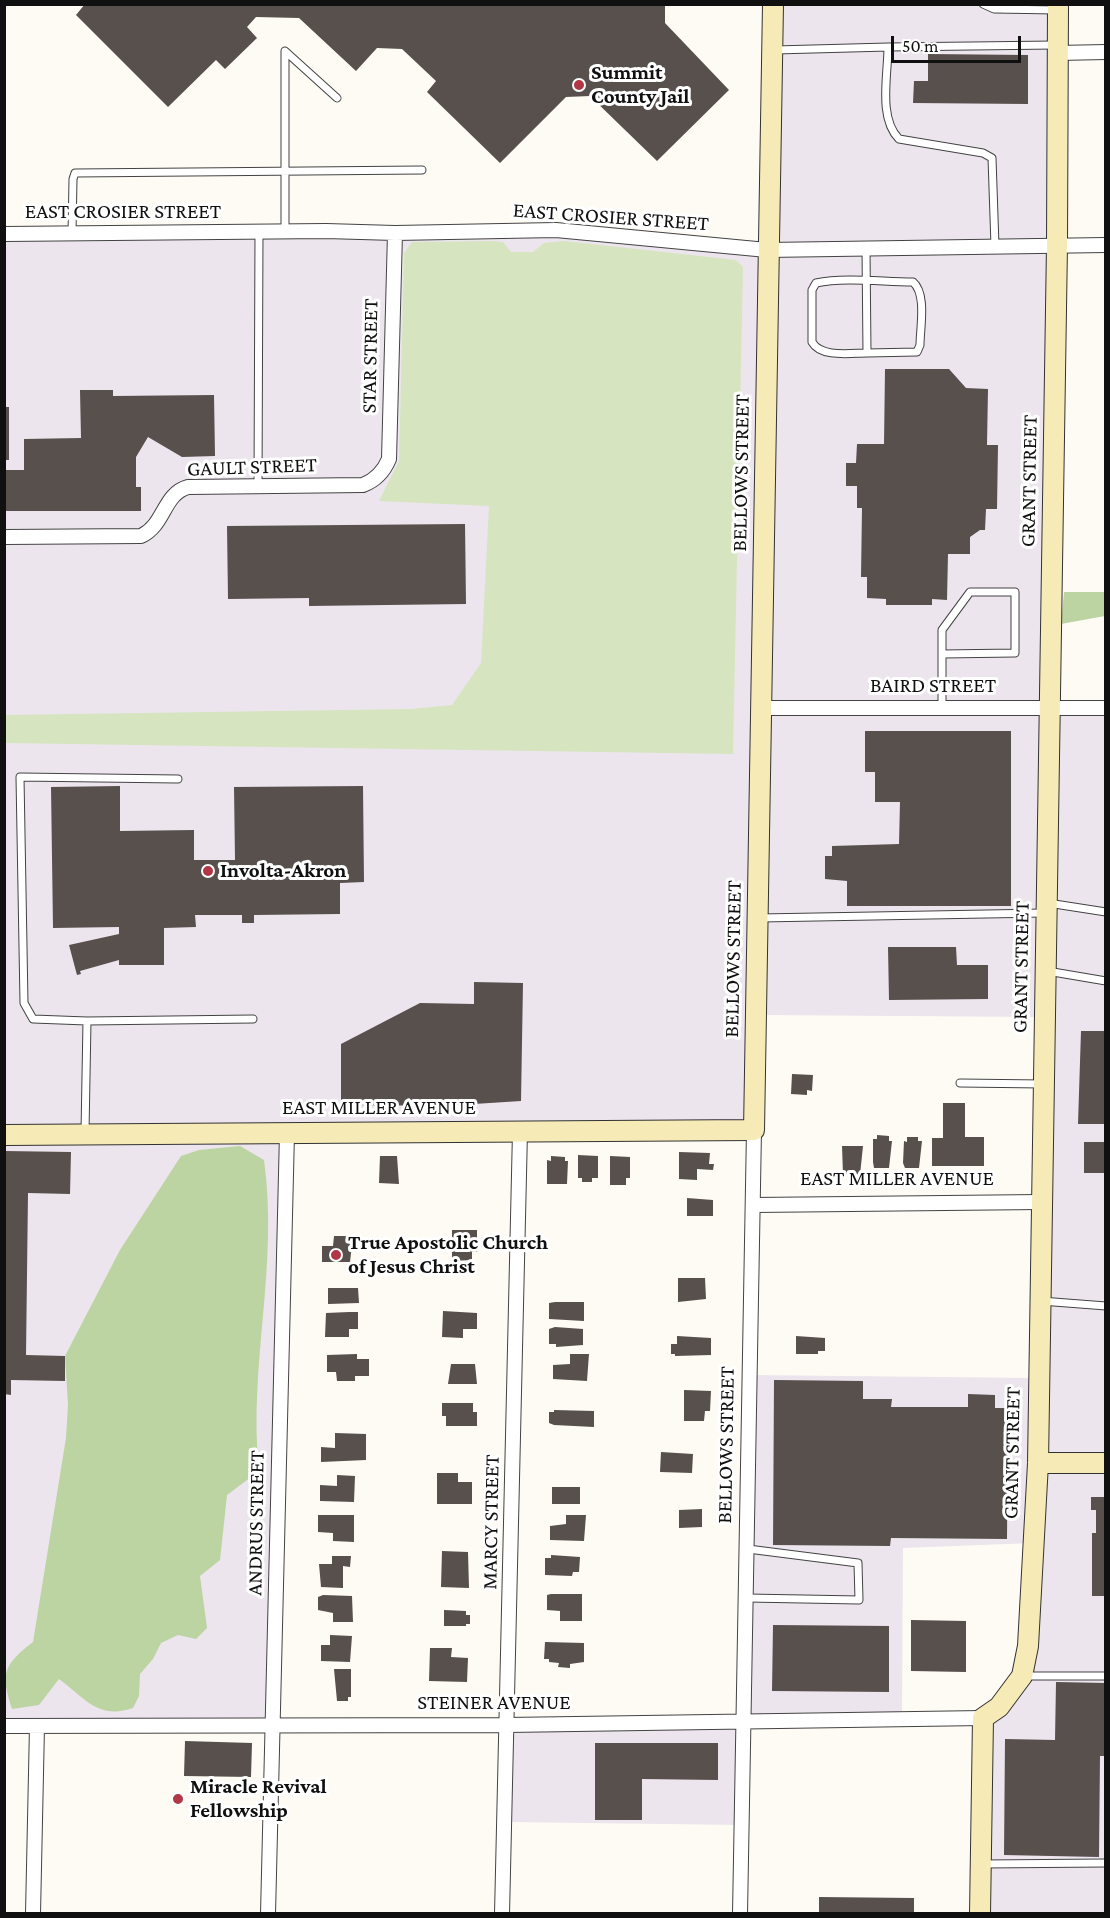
<!DOCTYPE html>
<style>
body{margin:0}
#map{position:relative;width:1110px;height:1918px;overflow:hidden;background:#fefbf4;font-family:"Crimson Pro",serif}
canvas{display:block}
.frame{position:absolute;inset:0;border:6px solid #101010;pointer-events:none}
.scale{position:absolute;left:891px;top:36px;width:130px;height:27px;box-sizing:border-box;border:3px solid #101010;border-top:0;padding-left:8px;font-size:18px;line-height:21px;white-space:nowrap;color:#101010;-webkit-text-stroke:4px #fff;paint-order:stroke}
</style>
<div id="map">
<canvas width="1110" height="1918"></canvas>
<div class="frame"></div>
<div class="scale">50 m</div>
</div>
<script>
const ctx = document.querySelector('canvas').getContext('2d');
ctx.lineJoin = 'round';
function fillPath(path, color) {
  ctx.fillStyle = color;
  ctx.fill(path, 'evenodd');
}
function stroke(path, color, width, dash) {
  ctx.strokeStyle = color;
  ctx.lineWidth = width;
  ctx.lineCap = dash ? 'butt' : 'round';
  ctx.setLineDash(dash || []);
  ctx.stroke(path);
}
function write(font, color, halo, rows, align = 'center') {
  ctx.font = font + ' "Crimson Pro",serif';
  ctx.lineWidth = 6;
  ctx.setLineDash([]);
  ctx.textBaseline = 'middle';
  ctx.strokeStyle = halo;
  ctx.fillStyle = color;
  for (const [text, x, y, turn = 0] of rows) {
    ctx.save();
    ctx.translate(x, y);
    ctx.rotate((+turn || 0) * Math.PI / 180);
    ctx.textAlign = isNaN(turn) ? turn : align;
    if (halo) ctx.strokeText(text, 0, 0);
    ctx.fillText(text, 0, 0);
    ctx.restore();
  }
}
const industrial = new Path2D(`
 M774,5H1055V242L772,246Z
 M461,230L692,244L1057,245L1050,708H1106L1105,1913H980L983,1718L1022,1676L1034,1543L903,1548L902,1719L744,1721L743,1825L504,1822L507,1725L744,1720L750,1375L1037,1378L1043,1017L757,1015L754,1130L288,1133L272,1724L5,1726L4,234Z`);
const green = new Path2D(`
 M492,241L503,242L511,252H533L544,243L564,241L736,260L743,267L733,754L5,743V715L411,709L452,705L481,663L489,506L379,501L399,461L404,253L412,242Z`);
const forest = new Path2D(`
 M1064,592H1105V616L1061,624Z
 M240,1146L264,1160C279,1267 248,1365 259,1471L227,1495L220,1560L200,1576L207,1628L196,1639L178,1635L161,1643L153,1659L140,1674L139,1696L133,1708C98,1720 85,1698 59,1679L39,1705L12,1709C1,1674 2,1666 33,1642L66,1438L68,1405L65,1356L120,1250L181,1156L199,1150Z`);
const building = new Path2D(`
 M85,4H665V23L729,90L657,161L590,96L566,97L500,163L427,92L436,81L402,49L377,48L356,71L299,18L256,17L247,27L257,38L225,69L216,60L168,107L76,15Z
 M928,54L1028,55V104L913,103L914,81H928Z
 M885,369H949L966,388L988,389L987,445H998L997,509H986L985,530H980L970,537V554H948L947,600L932,599V605H886V599L867,598V577H861L862,508H857V486H846V463H856L857,444H884Z
 M80,390H113V396L214,395L215,456L182,457L148,437L136,457V487H141V511H4V470H24V439L81,438Z
 M4,407H9V460H4Z
 M465,524L466,604L309,606V598L228,599L227,526Z
 M865,731H1011V906H847V881L825,879V856H832V846L899,844L900,802H875V772H865Z
 M120,786V831L194,830V860H235L234,787L363,786L364,882L340,883V914L254,915V923H242V915H195L196,927L164,928V965H119V960L80,971L81,974L77,975L69,945L119,934V927L53,928L51,787Z
 M888,947H956L957,965H988V999L889,1000Z
 M474,982L523,983L521,1101L474,1104V1106L341,1105V1044L420,1003L474,1004Z
 M1081,1031H1106V1124H1078Z
 M792,1074L813,1075L812,1091L807,1090V1095L791,1094Z
 M943,1103H965V1137H984V1166H932V1138H943Z
 M877,1135L889,1136V1141H892L889,1168H874L873,1162V1139H877Z
 M907,1137H918V1141H922L919,1168H905L903,1163L904,1141L907,1142Z
 M1084,1142H1106V1173H1084Z
 M842,1146H863L860,1175H843Z
 M4,1151L71,1152L70,1194L28,1193L26,1355L65,1356V1381L11,1380V1395L4,1394Z
 M679,1152L710,1153L709,1164H714L713,1170L697,1169V1180L679,1179Z
 M578,1155L598,1156V1178H592V1182H582V1178H578Z
 M380,1156H397L399,1184L379,1183Z
 M551,1156L565,1157V1161H568L567,1184H547V1160L551,1161Z
 M610,1156L630,1157V1178H626V1185H610Z
 M687,1198L713,1200V1216H687Z
 M452,1230H477V1252H472V1260L452,1261Z
 M334,1236H353L350,1262H322V1246H333Z
 M678,1278H705L706,1299L678,1302Z
 M328,1288H358L359,1303L328,1304Z
 M555,1302H584V1321L549,1319V1303Z
 M443,1311L477,1313V1329H463V1338L442,1337Z
 M349,1312H358V1329H349V1337H325L326,1313Z
 M555,1327L583,1329V1345L556,1347V1344H549V1329Z
 M677,1336L711,1338V1355L675,1356V1354H671V1344H677Z
 M796,1336L825,1338V1351H818V1354H796Z
 M357,1354V1359H369V1376H355V1381H337L336,1372H327V1355Z
 M570,1354H589L587,1381L553,1379V1365L570,1364Z
 M451,1364H475L477,1384H448Z
 M774,1380L863,1381V1399H892L891,1407H968V1394L995,1395V1408H1008L1007,1539L891,1538L890,1546L773,1545Z
 M684,1390L711,1391L710,1411H705L704,1421H684Z
 M442,1403H473V1412H477V1426H446V1416H442Z
 M554,1410L594,1411V1427L554,1425L549,1423V1412H554Z
 M335,1433L366,1434V1460L321,1462V1447L335,1448Z
 M661,1452L693,1454L692,1473L660,1472Z
 M437,1473H458V1482H472V1504H437Z
 M337,1475L355,1476L354,1502L320,1501V1485L337,1486Z
 M552,1487H580V1504H552Z
 M1091,1497H1106V1596H1092V1533H1096V1510H1091Z
 M702,1509V1527L679,1528V1510Z
 M318,1515H354V1542L333,1541V1533L318,1532Z
 M566,1515H586L584,1541L550,1540V1526L566,1524Z
 M442,1551L468,1552L469,1588L441,1587Z
 M551,1555L580,1557L579,1572H573L572,1576L545,1575V1558H551Z
 M332,1556H351L350,1567L343,1566V1588L321,1587L319,1564H332Z
 M551,1594H582V1621H560V1611L547,1610V1595Z
 M323,1595L352,1596L353,1622H333V1613L318,1610V1597Z
 M444,1610L466,1611V1615H470V1624H466V1626H444Z
 M911,1620L966,1621V1672L911,1671Z
 M773,1625L889,1626V1692L772,1691Z
 M330,1635L352,1636L350,1662L321,1661V1645H330Z
 M545,1642L584,1643V1662L570,1664V1668L558,1667L559,1663L549,1662V1659H544Z
 M430,1648H452L451,1657L468,1658L467,1682L429,1681Z
 M334,1669H351V1697H348V1701H337Z
 M1056,1682L1106,1683V1756H1100L1099,1857L1004,1855L1005,1739L1055,1740Z
 M185,1741L252,1743L251,1777L184,1776Z
 M595,1743H718V1780L642,1779V1820H595Z
 M819,1897L914,1898V1914H819Z`);
const lane = new Path2D(`
 M983,4L994,9L1058,10
 M775,50L888,47
 M285,231V51L337,98
 M72,233L73,179L75,173L422,170
 M995,246L992,158L983,153L899,139C878,118 888,75 888,47L1055,45
 M866,249L867,353C851,353 821,358 812,342V290L816,283C846,277 882,282 913,282C927,294 920,328 920,345L917,352L867,353
 M258,486L259,232
 M942,707V630L970,592H1015V653L942,654
 M1048,903L1106,912
 M760,918L1043,913
 M1047,971L1106,981
 M87,1021L253,1019
 M960,1083L1043,1084
 M85,1132L87,1021L33,1019L24,1003L20,777L178,779
 M1041,1301L1106,1306
 M747,1598L859,1600L858,1563L748,1549
 M1024,1676H1106
 M983,1864L1106,1863`);
const street = new Path2D(`
 M1057,53L1106,52
 M4,234L326,231L395,233L556,230L767,250L1106,245
 M4,537L141,536C165,525 163,494 188,487L363,485C376,480 384,471 389,459L395,233
 M761,708H1106
 M754,1205L1040,1202
 M4,1726L507,1725L983,1718
 M33,1914L37,1726
 M268,1914L287,1133
 M502,1914L520,1131
 M740,1914L754,1130`);
const secondary = new Path2D(`
 M4,1135L754,1130L773,4
 M1038,1463H1106
 M980,1914L983,1718L999,1707L1022,1676L1028,1646L1038,1463L1057,245L1058,4`);
const markers = [
 [579,85,6,"#b13646"],
 [208,871,6,"#b13646"],
 [336,1255,6,"#b13646"],
 [178,1799,6,"#b13646"]
];
const poiNames = [
 ["Summit",591,73],
 ["County Jail",591,97],
 ["Involta-Akron",220,871],
 ["True Apostolic Church",348,1243],
 ["of Jesus Christ",348,1267],
 ["Miracle Revival",190,1787],
 ["Fellowship",190,1811]
];
const streetNames = [
 ["EAST CROSIER STREET",123,212],
 ["EAST CROSIER STREET",611,217,4],
 ["STAR STREET",370,356,-89],
 ["GAULT STREET",252,467,-2],
 ["BELLOWS STREET",741,473,-89],
 ["GRANT STREET",1029,481,-89],
 ["BAIRD STREET",933,686],
 ["BELLOWS STREET",733,959,-89],
 ["GRANT STREET",1021,967,-89],
 ["EAST MILLER AVENUE",379,1108],
 ["EAST MILLER AVENUE",897,1179],
 ["BELLOWS STREET",726,1445,-89],
 ["GRANT STREET",1012,1453,-89],
 ["MARCY STREET",491,1522,-89],
 ["ANDRUS STREET",256,1523,-89],
 ["STEINER AVENUE",494,1703]
];
fillPath(industrial, '#ece5ed');
fillPath(green, '#d6e5c0');
fillPath(forest, '#bcd4a1');
fillPath(building, '#57504d');
stroke(lane, '#434343', 9);
stroke(street, '#434343', 16);
stroke(secondary, '#323232', 22);
stroke(lane, '#fff', 7);
stroke(street, '#fff', 14);
stroke(secondary, '#f6eab6', 20);
for (const [x, y, r, color] of markers) {
  const dot = new Path2D();
  dot.arc(x, y, r, 0, 2 * Math.PI);
  ctx.fillStyle = color;
  ctx.fill(dot);
  stroke(dot, '#fff', 2);
}
write('bold 21px', '#101010', '#fff', poiNames, 'left');
write('21px', '#101010', '#fff', streetNames);
</script>
